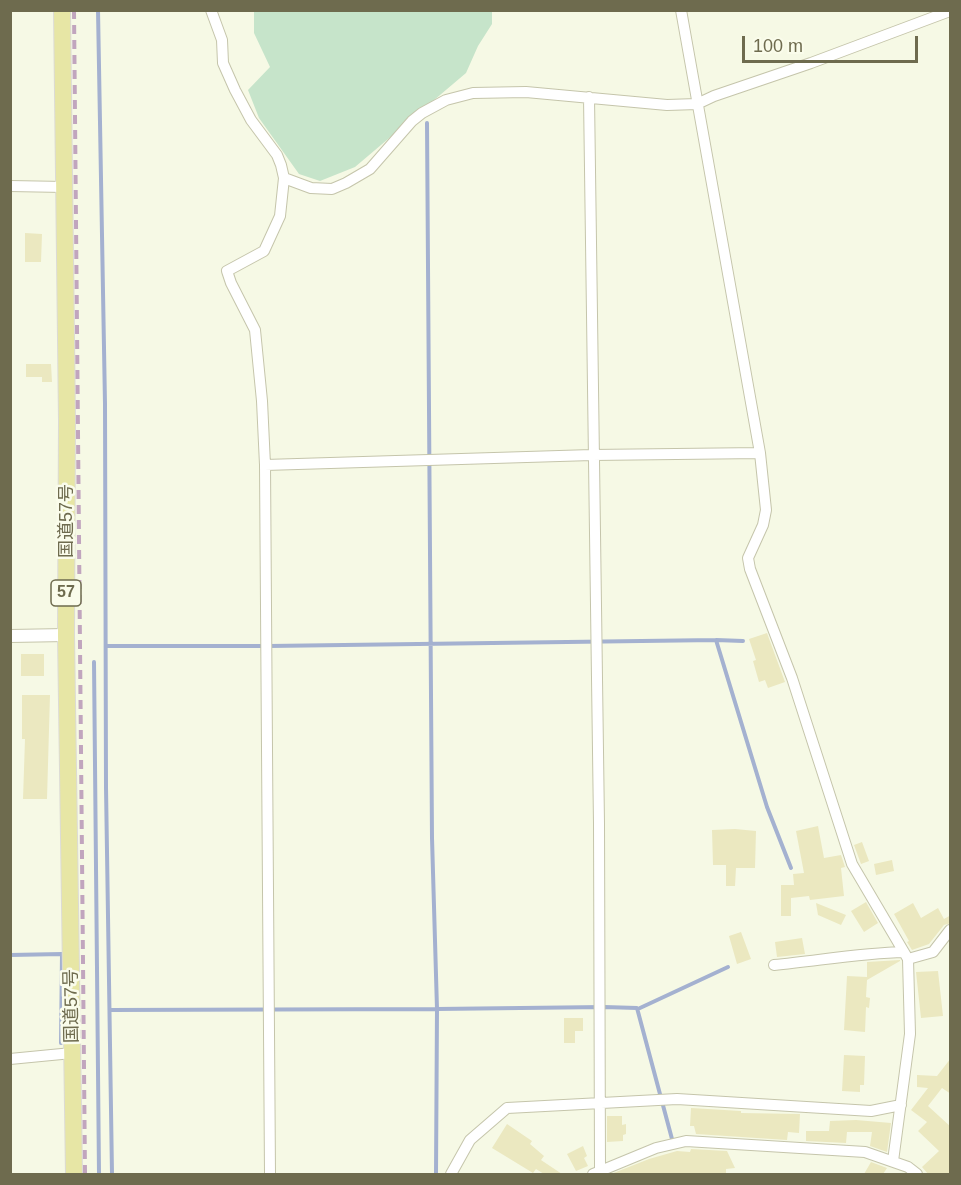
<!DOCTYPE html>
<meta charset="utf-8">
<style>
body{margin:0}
#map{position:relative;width:961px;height:1185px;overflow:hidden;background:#f6f9e5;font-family:Helvetica,sans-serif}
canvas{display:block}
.frame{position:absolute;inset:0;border:12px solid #6e6b4e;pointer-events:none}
.scale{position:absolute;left:742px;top:36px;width:176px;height:27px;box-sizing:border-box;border:3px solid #6e6b4e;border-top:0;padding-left:8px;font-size:18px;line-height:21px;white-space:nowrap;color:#6e6b4e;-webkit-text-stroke:4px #fafceb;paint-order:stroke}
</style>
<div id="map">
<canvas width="961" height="1185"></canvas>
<div class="frame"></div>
<div class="scale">100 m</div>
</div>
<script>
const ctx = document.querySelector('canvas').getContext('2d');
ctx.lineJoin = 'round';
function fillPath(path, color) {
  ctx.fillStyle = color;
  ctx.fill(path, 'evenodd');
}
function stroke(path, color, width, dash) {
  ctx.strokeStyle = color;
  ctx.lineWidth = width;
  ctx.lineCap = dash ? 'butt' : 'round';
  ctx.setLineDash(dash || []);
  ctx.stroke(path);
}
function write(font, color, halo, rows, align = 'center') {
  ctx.font = font + ' Helvetica,"Noto Sans JP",sans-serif';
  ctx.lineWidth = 5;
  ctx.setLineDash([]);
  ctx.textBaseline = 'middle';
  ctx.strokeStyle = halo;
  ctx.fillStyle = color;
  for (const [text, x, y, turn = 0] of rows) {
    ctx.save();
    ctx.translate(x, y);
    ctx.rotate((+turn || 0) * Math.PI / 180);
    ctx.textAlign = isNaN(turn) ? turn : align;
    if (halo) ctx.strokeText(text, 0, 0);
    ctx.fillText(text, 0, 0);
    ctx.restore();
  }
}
const green = new Path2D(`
 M254,11H492V24L478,46L466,73L355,167L320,181L299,174L259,118L248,90L270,67L254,33Z`);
const stream = new Path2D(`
 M98,10L105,404L106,787L112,1174
 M427,123L432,838L437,1009L436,1174
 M716,640L743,641
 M107,646H269L716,640L767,807L791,868
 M94,662L99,1174
 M10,955L62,954L61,1043
 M640,1008L728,967
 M110,1010L437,1009L604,1007L637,1008L672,1139`);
const building = new Path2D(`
 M25,233L42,234L41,262H25Z
 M26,364H51L52,382H42V377H26Z
 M767,633L785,682L768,688L765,680L759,682L753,661L756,660L749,639Z
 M21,654H44V676H21Z
 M22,695H50L47,799H23L25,739H22Z
 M818,826L824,858L841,855L845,867L841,868L844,896L810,900L809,896L791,898V916H781V885H794L793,874L804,873L796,831Z
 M735,829L756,831L755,868H736L735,886H726V865H713L712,830Z
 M862,842L869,861L861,864L854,845Z
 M892,860L894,871L876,875L874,864Z
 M866,902L878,923L864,932L851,911Z
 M816,903L846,915L841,925L818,915Z
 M913,903L921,918L938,908L944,919L951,915V923L944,925L929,944L912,950L907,942L909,941L894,914Z
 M741,932L751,959L737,964L729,936Z
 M802,938L805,954L777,957L775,942Z
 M900,960V961L867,980L866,997L870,998L869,1008L866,1007L865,1032L844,1030L847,976L867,977V962Z
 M938,971L943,1016L921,1018L916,972Z
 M564,1018H583V1031H575V1043H564Z
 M844,1055L865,1056L864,1085H860V1092L842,1091Z
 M951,1058V1094L942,1088L928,1106L951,1127V1174H928L922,1167L939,1151L918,1131L927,1122L911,1110L928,1088L917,1087V1075L937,1076Z
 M691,1108L741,1111V1113L800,1114L799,1133L788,1132L787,1140L696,1134L694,1126H690Z
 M607,1116H622V1125L626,1124V1134L623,1135V1141L607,1142Z
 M856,1120L891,1123L887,1152L870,1146L872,1132H847L846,1143L806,1141V1131H829L830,1121Z
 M507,1124L532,1141L530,1144L544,1156L541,1160L562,1174H544L536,1169L533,1173L492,1148Z
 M583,1146L587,1156L584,1158L588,1166L576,1171L567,1154Z
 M691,1149L727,1151L735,1168L726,1169V1174H611L649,1159L677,1151L690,1152Z
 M871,1162L887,1168L883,1174H864Z`);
const minor = new Path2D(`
 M211,10L222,40L223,63L235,90L251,120L277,155L281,165L284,178L280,216L264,251L227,271L231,283L255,330L262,401L265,465L270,1174
 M681,10L760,453L766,510L763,525L748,558L750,569L792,678L852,864L908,959L910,1034L893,1161
 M589,97L599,823L600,1171
 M284,178L311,188L332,189L346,183L370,169L412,121L422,113L446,100L473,93L526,92L667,105L697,104L714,96L811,63L950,11
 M10,186L64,187
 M265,465L592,455L760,453
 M908,959L933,952L950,930
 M774,965C817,961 860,953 904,952
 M10,1059L72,1053
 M451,1174L470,1140L507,1108L677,1099L871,1111L901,1105
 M593,1174L656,1148L686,1141L865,1152L908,1167L917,1174`);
const tertiary = new Path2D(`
 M10,636L66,635`);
const trunk = new Path2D(`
 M62,10L67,421L66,635L74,1174`);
const rail = new Path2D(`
 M74,10L85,1174`);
const shields = [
 [66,593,30]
];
const shieldNames = [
 ["57",66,593]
];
const streetNames = [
 ["国道57号",67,521,-90],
 ["国道57号",72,1006,-91]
];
fillPath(green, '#c6e4ca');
stroke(stream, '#a4b1d0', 4);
fillPath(building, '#ebe8c0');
stroke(minor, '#c5c5ab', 12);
stroke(tertiary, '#c5c5ab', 14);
stroke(trunk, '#dcdbd5', 18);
stroke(minor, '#fff', 10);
stroke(tertiary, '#fff', 12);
stroke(trunk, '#e7e6a5', 16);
stroke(rail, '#c1a5be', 4, [9, 6]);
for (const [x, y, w] of shields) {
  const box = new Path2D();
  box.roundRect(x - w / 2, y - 13, w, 26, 4.5);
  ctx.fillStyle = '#fafceb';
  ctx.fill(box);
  stroke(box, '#6e6b4e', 1.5);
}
write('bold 16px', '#6e6b4e', null, shieldNames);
write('18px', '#6e6b4e', '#fafceb', streetNames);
</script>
